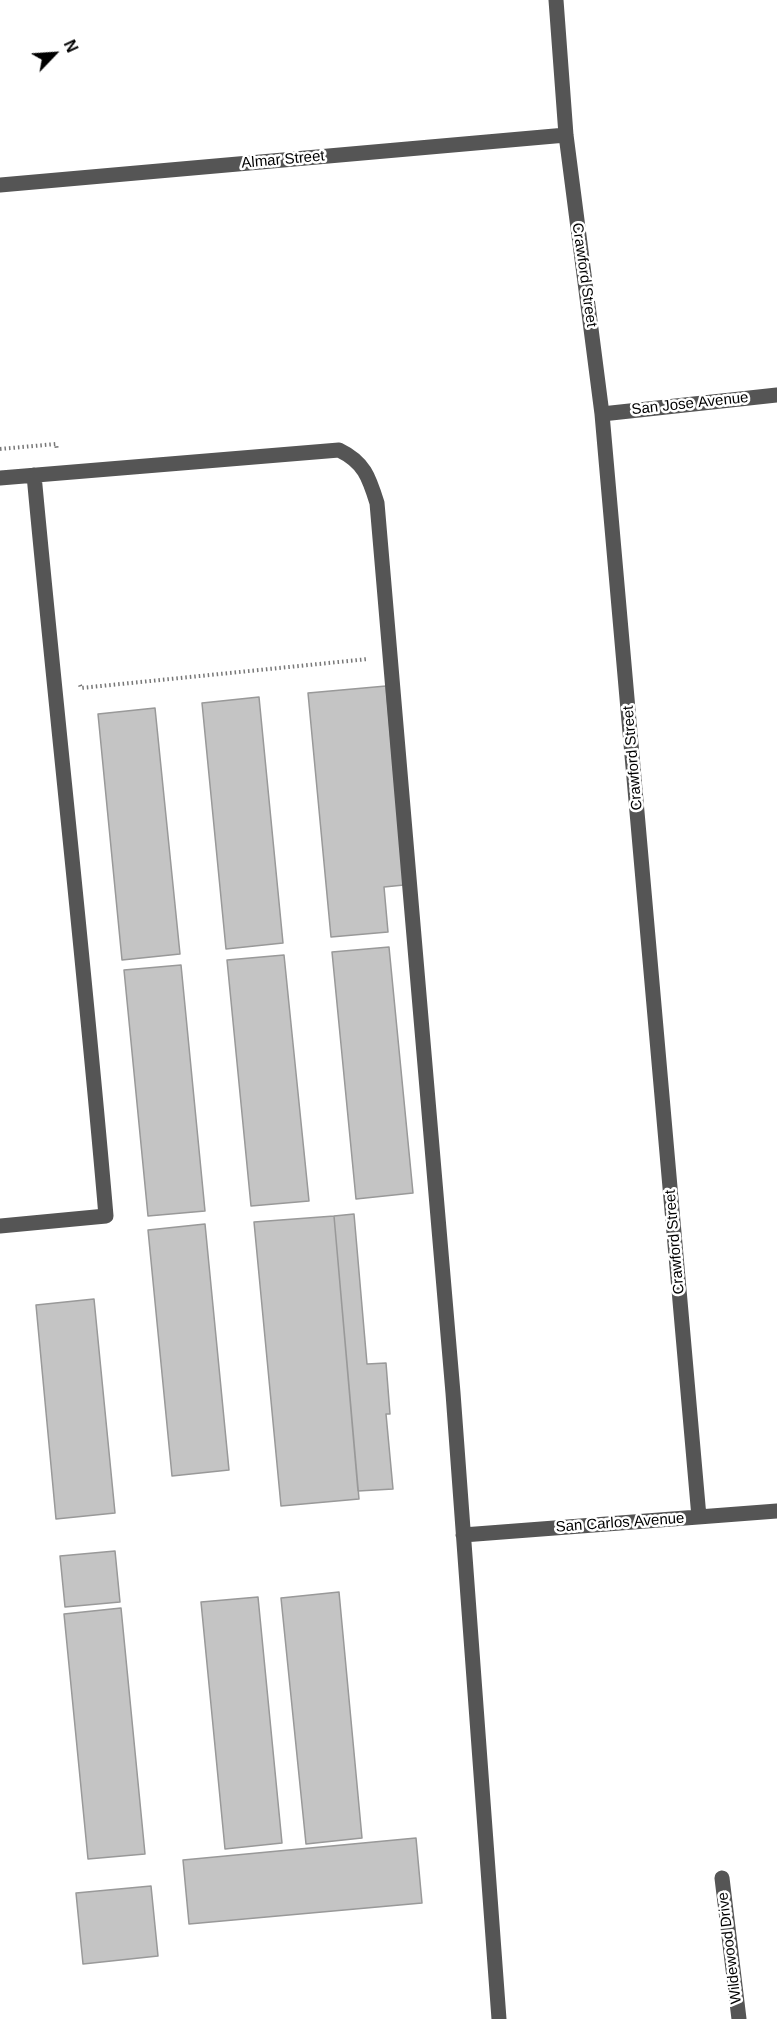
<!DOCTYPE html>
<style>
body{margin:0}
#map{position:relative;width:777px;height:2019px;overflow:hidden;background:#fff;font-family:Arial,sans-serif}
canvas{display:block}
.north{position:absolute;left:24px;top:24px;width:60px;height:60px;-webkit-text-stroke:4px #fff;paint-order:stroke;rotate:65deg;font-size:16px;font-weight:700;line-height:24px;text-align:center;color:#000}
.north::after{content:'';display:block;margin:auto;width:21px;height:27px;background:#000;clip-path:polygon(50% 0,100% 100%,50% 72%,0 100%)}
</style>
<div id="map">
<canvas width="777" height="2019"></canvas>
<div class="north">N</div>
</div>
<script>
const ctx = document.querySelector('canvas').getContext('2d');
ctx.lineJoin = 'round';
function fillPath(path, color) {
  ctx.fillStyle = color;
  ctx.fill(path, 'evenodd');
}
function stroke(path, color, width, dash) {
  ctx.strokeStyle = color;
  ctx.lineWidth = width;
  ctx.lineCap = dash ? 'butt' : 'round';
  ctx.setLineDash(dash || []);
  ctx.stroke(path);
}
function write(font, color, halo, rows, align = 'center') {
  ctx.font = font + ' Arial,sans-serif';
  ctx.lineWidth = 5;
  ctx.setLineDash([]);
  ctx.textBaseline = 'middle';
  ctx.strokeStyle = halo;
  ctx.fillStyle = color;
  for (const [text, x, y, turn = 0] of rows) {
    ctx.save();
    ctx.translate(x, y);
    ctx.rotate((+turn || 0) * Math.PI / 180);
    ctx.textAlign = isNaN(turn) ? turn : align;
    if (halo) ctx.strokeText(text, 0, 0);
    ctx.fillText(text, 0, 0);
    ctx.restore();
  }
}
const building = new Path2D(`
 M386,686L404,885L384,887L388,932L331,937L308,693Z
 M259,697L283,943L226,949L202,703Z
 M155,708L180,954L122,960L98,714Z
 M389,947L413,1193L356,1199L332,952Z
 M284,955L309,1201L251,1206L227,960Z
 M181,965L205,1211L148,1216L124,970Z
 M354,1214L367,1364L386,1363L390,1414H386L393,1489L358,1491L334,1216Z
 M334,1216L359,1499L281,1506L254,1222Z
 M205,1224L229,1470L172,1476L148,1230Z
 M94,1299L115,1513L56,1519L36,1305Z
 M115,1551L120,1602L65,1607L60,1556Z
 M339,1592L362,1838L306,1844L281,1598Z
 M258,1597L282,1843L225,1849L201,1602Z
 M121,1608L145,1854L88,1859L64,1614Z
 M416,1838L422,1903L189,1924L183,1860Z
 M151,1886L158,1956L83,1964L76,1893Z`);
const path = new Path2D(`
 M0,449L56,444L57,450
 M80,685L81,688L368,659`);
const minor = new Path2D(`
 M556,0L566,135L602,414L699,1517
 M0,185L566,135
 M602,414L777,395
 M0,478L339,450C364,462 369,477 377,503L453,1393L499,2019
 M0,1226L106,1216C85,969 57,722 34,475
 M463,1535L777,1511
 M722,1878L739,2019`);
const streetNames = [
 ["Almar Street",283,160,-5],
 ["Crawford Street",584,275,82],
 ["San Jose Avenue",690,404,-6],
 ["Crawford Street",633,758,-95],
 ["Crawford Street",675,1242,-95],
 ["San Carlos Avenue",620,1523,-4],
 ["Wildewood Drive",730,1948,-97]
];
fillPath(building, '#c4c4c4');
stroke(building, '#999', 1.5);
stroke(path, '#777', 4, [1.5, 3]);
stroke(minor, '#555', 15);
write('15px', '#000', '#fff', streetNames);
</script>
